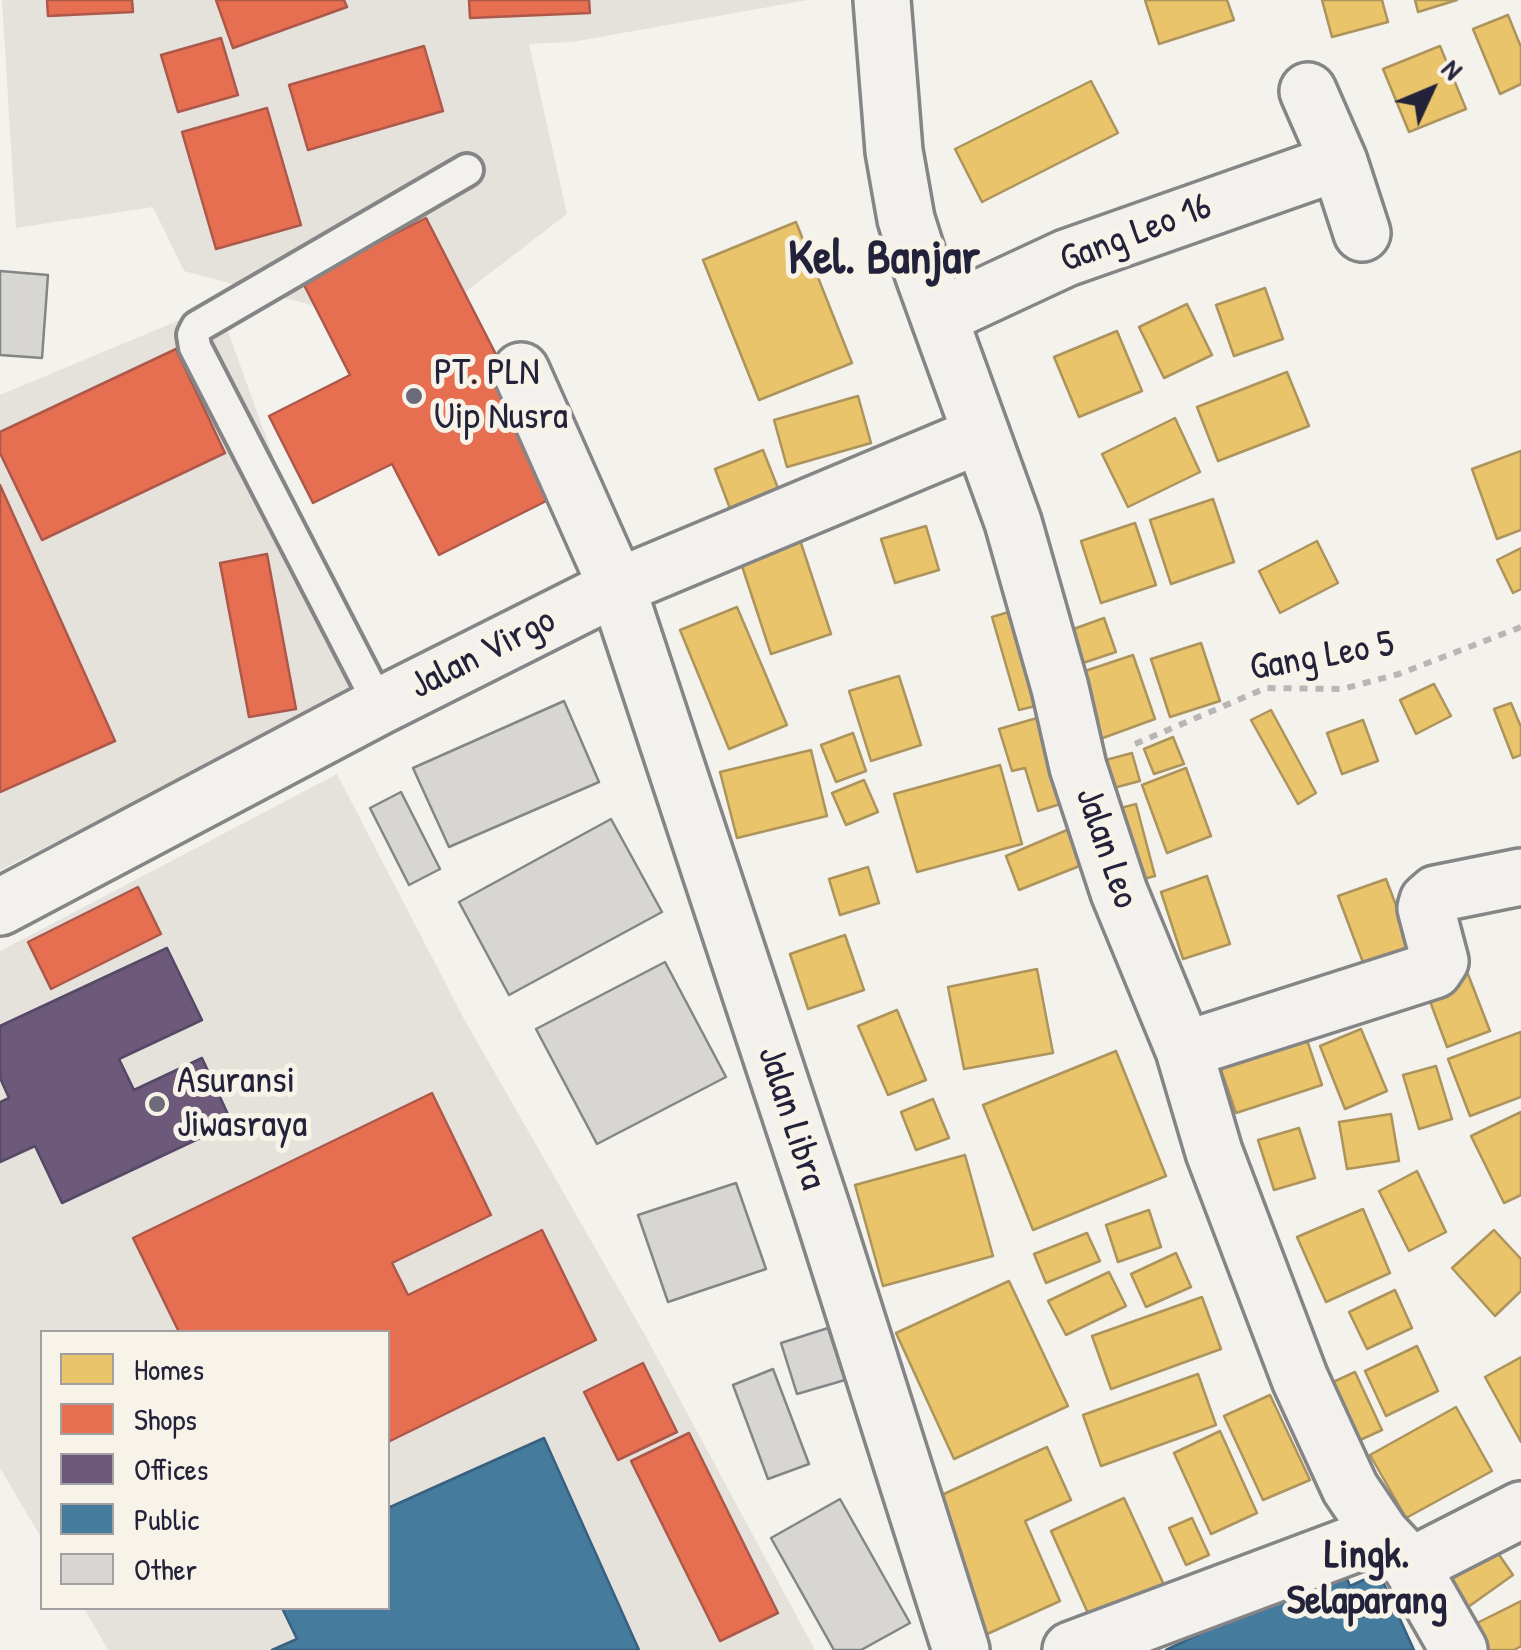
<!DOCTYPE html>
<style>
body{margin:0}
#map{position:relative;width:1521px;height:1650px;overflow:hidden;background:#f4f2ec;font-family:"Patrick Hand",sans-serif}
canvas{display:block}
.legend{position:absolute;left:40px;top:1330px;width:350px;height:280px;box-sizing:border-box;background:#f7f3e8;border:2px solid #a29fa3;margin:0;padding:12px 18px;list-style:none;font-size:30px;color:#22223b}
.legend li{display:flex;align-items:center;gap:20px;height:50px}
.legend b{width:50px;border:2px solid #a29fa3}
.north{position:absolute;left:1381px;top:40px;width:100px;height:100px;-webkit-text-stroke:8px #f7f3e8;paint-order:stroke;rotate:46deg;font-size:28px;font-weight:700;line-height:40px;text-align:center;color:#22223b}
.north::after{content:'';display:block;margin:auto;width:35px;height:45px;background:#22223b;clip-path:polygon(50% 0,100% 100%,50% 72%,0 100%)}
</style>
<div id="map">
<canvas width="1521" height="1650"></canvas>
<ul class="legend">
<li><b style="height:28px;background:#e9c46a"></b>Homes</li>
<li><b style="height:28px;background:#e76f51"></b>Shops</li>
<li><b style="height:28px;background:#6d597a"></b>Offices</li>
<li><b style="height:28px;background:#457b9d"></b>Public</li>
<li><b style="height:28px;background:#d7d6d3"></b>Other</li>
</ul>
<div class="north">N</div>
</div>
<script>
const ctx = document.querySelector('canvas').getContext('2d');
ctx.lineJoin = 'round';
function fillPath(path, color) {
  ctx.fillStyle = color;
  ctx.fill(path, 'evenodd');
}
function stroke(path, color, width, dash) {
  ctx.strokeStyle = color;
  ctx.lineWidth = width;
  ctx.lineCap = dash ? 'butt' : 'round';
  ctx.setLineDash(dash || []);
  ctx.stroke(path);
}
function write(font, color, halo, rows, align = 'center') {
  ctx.font = font + ' "Patrick Hand",sans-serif';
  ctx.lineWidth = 10;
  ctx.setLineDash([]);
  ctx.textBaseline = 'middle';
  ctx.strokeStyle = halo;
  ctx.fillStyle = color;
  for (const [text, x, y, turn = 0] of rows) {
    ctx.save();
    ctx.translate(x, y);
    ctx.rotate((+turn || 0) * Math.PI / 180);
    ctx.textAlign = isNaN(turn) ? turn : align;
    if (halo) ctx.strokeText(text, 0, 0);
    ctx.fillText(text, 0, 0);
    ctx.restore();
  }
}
const built = new Path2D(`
 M2,0H808L572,42L529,44L567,214L451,303L330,310L184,271L153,207L16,228Z
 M218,304L358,691L0,870V395Z
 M337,774L463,1017L645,1335L815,1650H108L84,1608H388V1332H42V1539L0,1468V951Z`);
const homes = new Path2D(`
 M1145,0H1227L1234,20L1159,44Z
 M1322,0H1382L1388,22L1332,37Z
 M1415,0H1457L1418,12Z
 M1508,15L1521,47V84L1500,94L1473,29Z
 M1440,46L1466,109L1409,132L1383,69Z
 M1091,81L1118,133L982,202L955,149Z
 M796,222L852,363L759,400L703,260Z
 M1265,288L1283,339L1234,356L1216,305Z
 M1187,304L1212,355L1164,378L1139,327Z
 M1117,331L1142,391L1079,417L1054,357Z
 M1287,372L1309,426L1218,461L1197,407Z
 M858,396L871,443L787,467L774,420Z
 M1175,418L1200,472L1128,507L1102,454Z
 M763,450L781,496L732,514L715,469Z
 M1521,451V530L1497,539L1472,469Z
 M1213,499L1234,562L1171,584L1150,520Z
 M1135,523L1156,585L1101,603L1081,541Z
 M926,526L939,570L895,583L881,539Z
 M799,537L831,634L771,654L739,557Z
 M1317,541L1338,583L1280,613L1259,571Z
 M1521,548V589L1513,593L1497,560Z
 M737,607L787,725L729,749L680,630Z
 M1025,607L1052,702L1019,710L992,617Z
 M1104,618L1116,652L1080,664L1068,631Z
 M1201,643L1220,701L1170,717L1151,659Z
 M1133,655L1155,719L1100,739L1076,674Z
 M899,676L921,745L871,761L849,691Z
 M1434,684L1451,716L1416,734L1400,700Z
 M1511,703L1521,727V755L1513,758L1494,709Z
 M1271,710L1316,793L1298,804L1251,720Z
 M1044,716L1070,801L1038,811L1025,768L1012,771L999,729Z
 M1363,720L1378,761L1342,774L1327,733Z
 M853,733L866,771L836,782L821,745Z
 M1173,737L1184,764L1154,774L1144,749Z
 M811,750L827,816L737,838L720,772Z
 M1132,753L1140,781L1098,792L1091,764Z
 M1000,765L1022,844L917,872L894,794Z
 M1186,768L1211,836L1167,853L1142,785Z
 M864,780L878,812L846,825L832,793Z
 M1136,804L1155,876L1117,886L1098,814Z
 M1067,830L1082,865L1019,890L1006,856Z
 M868,867L879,903L840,915L829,879Z
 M1207,876L1230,944L1183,959L1161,892Z
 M1386,879L1412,947L1364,965L1338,896Z
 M845,935L864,990L808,1009L790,954Z
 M1037,969L1053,1053L964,1069L948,987Z
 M1466,969L1490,1031L1447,1047L1424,985Z
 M897,1010L926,1080L888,1095L858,1026Z
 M1301,1022L1322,1085L1236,1113L1214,1050Z
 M1361,1029L1387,1091L1345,1109L1320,1046Z
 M1521,1032V1097L1470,1116L1448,1059Z
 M1116,1051L1166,1176L1033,1230L983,1105Z
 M1436,1066L1452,1119L1419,1129L1403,1075Z
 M933,1099L949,1138L916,1150L901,1112Z
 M1521,1112V1195L1504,1203L1471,1136Z
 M1391,1114L1399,1161L1347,1169L1339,1122Z
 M1299,1128L1315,1178L1274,1190L1258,1140Z
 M965,1155L993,1256L883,1286L855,1185Z
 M1417,1171L1446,1232L1409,1251L1379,1191Z
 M1363,1209L1390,1273L1326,1302L1297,1237Z
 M1149,1210L1161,1247L1118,1262L1106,1225Z
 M1494,1230L1521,1259V1291L1495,1316L1452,1268Z
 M1087,1233L1100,1261L1046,1283L1034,1254Z
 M1176,1253L1191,1287L1146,1307L1131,1274Z
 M1109,1272L1126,1306L1066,1335L1048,1301Z
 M1009,1281L1068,1406L954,1459L896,1333Z
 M1395,1290L1412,1328L1367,1349L1349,1312Z
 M1202,1297L1221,1349L1111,1389L1092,1336Z
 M1417,1346L1438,1391L1386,1416L1365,1371Z
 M1521,1357V1442L1485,1377Z
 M1355,1372L1382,1430L1347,1446L1320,1388Z
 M1198,1374L1216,1425L1101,1466L1083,1415Z
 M1270,1395L1310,1480L1263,1500L1224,1416Z
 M1456,1407L1492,1471L1406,1518L1370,1455Z
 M1220,1431L1257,1513L1211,1534L1174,1453Z
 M1047,1447L1071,1500L1025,1521L1060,1601L985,1635L924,1503Z
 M1124,1498L1165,1587L1091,1620L1051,1531Z
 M1192,1518L1209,1555L1186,1565L1169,1528Z
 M1491,1543L1513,1575L1454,1617L1431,1584Z
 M1521,1601V1646L1514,1650H1483L1471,1626Z`);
const shops = new Path2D(`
 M47,0H132L133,12L48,16Z
 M216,0H344L347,7L233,48Z
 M469,0H589L590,13L470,18Z
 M221,38L238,95L178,112L161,55Z
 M424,46L443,111L308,150L289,85Z
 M267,108L301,225L216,249L182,132Z
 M426,218L566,491L439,555L392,464L313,503L269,416L350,375L302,281Z
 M176,349L225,453L42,540L0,453V432Z
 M0,485L115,741L0,792Z
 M267,554L296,709L249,717L220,563Z
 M138,887L161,934L51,989L28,942Z
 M432,1093L491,1215L392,1263L408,1295L542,1230L596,1340L388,1442V1332H179L133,1238Z
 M643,1363L677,1432L618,1460L584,1392Z
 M689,1433L778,1613L720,1641L631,1461Z`);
const offices = new Path2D(`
 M167,948L202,1020L119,1059L134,1090L202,1058L232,1123L62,1203L35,1146L0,1162V1102L9,1098L0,1078V1026Z`);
const public = new Path2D(`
 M544,1438L639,1650H272L297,1639L282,1608H388V1508Z
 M1341,1564L1350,1586L1379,1573L1414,1650H1166L1212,1628L1209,1622Z`);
const building = new Path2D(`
 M0,271L48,275L42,358L0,355Z
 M564,701L599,782L449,847L413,768Z
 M401,792L440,869L409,885L370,808Z
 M611,819L662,912L509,995L459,902Z
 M665,962L726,1077L597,1144L536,1029Z
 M736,1183L766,1269L668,1302L638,1215Z
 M828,1328L845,1380L797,1394L781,1343Z
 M773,1369L809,1464L768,1479L733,1385Z
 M840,1499L910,1623L861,1650H834L771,1538Z`);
const path = new Path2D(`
 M1135,744L1266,688L1342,689L1399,674L1521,627`);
const service = new Path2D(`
 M380,706L195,347L193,335L197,327L467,170`);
const minor = new Path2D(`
 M882,0L894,151L906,219L923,273L1013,522L1060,688L1078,767L1119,892L1184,1050L1214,1152L1300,1379L1350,1488L1381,1534L1411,1566L1459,1650
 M1308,91L1339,162L1362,233
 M939,317L1066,258L1339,162
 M521,371L617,587L823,1213L961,1650
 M0,907L380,706L617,587L980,435
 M1184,1050L1434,970L1440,961L1426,908L1428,901L1436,894L1521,877
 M1411,1566L1521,1510
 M1071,1650L1381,1534`);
const markers = [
 [414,396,10,"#6c6b79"],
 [157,1104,10,"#6c6b79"]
];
const streetNames = [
 ["Gang Leo 16",1136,234,-21],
 ["Jalan Virgo",483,654,-27],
 ["Gang Leo 5",1322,657,-10],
 ["Jalan Leo",1106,848,71],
 ["Jalan Libra",791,1118,72]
];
const poiNames = [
 ["PT. PLN",434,374],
 ["Uip Nusra",434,418],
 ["Asuransi",177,1082],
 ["Jiwasraya",177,1126]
];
const neighbourhoodNames = [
 ["Lingk.",1367,1556],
 ["Selaparang",1367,1602]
];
const districtNames = [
 ["Kel. Banjar",884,260]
];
fillPath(built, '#e5e2dc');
fillPath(homes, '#e9c46a');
stroke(homes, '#ad935c', 2.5);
fillPath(shops, '#e76f51');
stroke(shops, '#ac584a', 2.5);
fillPath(offices, '#6d597a');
stroke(offices, '#564867', 2.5);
fillPath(public, '#457b9d');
stroke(public, '#3a6080', 2.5);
fillPath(building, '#d7d6d3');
stroke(building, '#858486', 2.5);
stroke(service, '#858486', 38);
stroke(minor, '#858486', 62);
stroke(path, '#b8b6b6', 6, [8, 8]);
stroke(service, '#f2f1ed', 30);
stroke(minor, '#f2f1ed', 55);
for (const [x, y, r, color] of markers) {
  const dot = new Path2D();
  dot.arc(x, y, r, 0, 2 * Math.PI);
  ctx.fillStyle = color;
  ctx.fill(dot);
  stroke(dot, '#f7f3e8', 4);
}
write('38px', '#22223b', '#f7f3e8', streetNames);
write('38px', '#22223b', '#f7f3e8', poiNames, 'left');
write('bold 40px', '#22223b', '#f7f3e8', neighbourhoodNames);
write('bold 48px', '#22223b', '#f7f3e8', districtNames);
</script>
